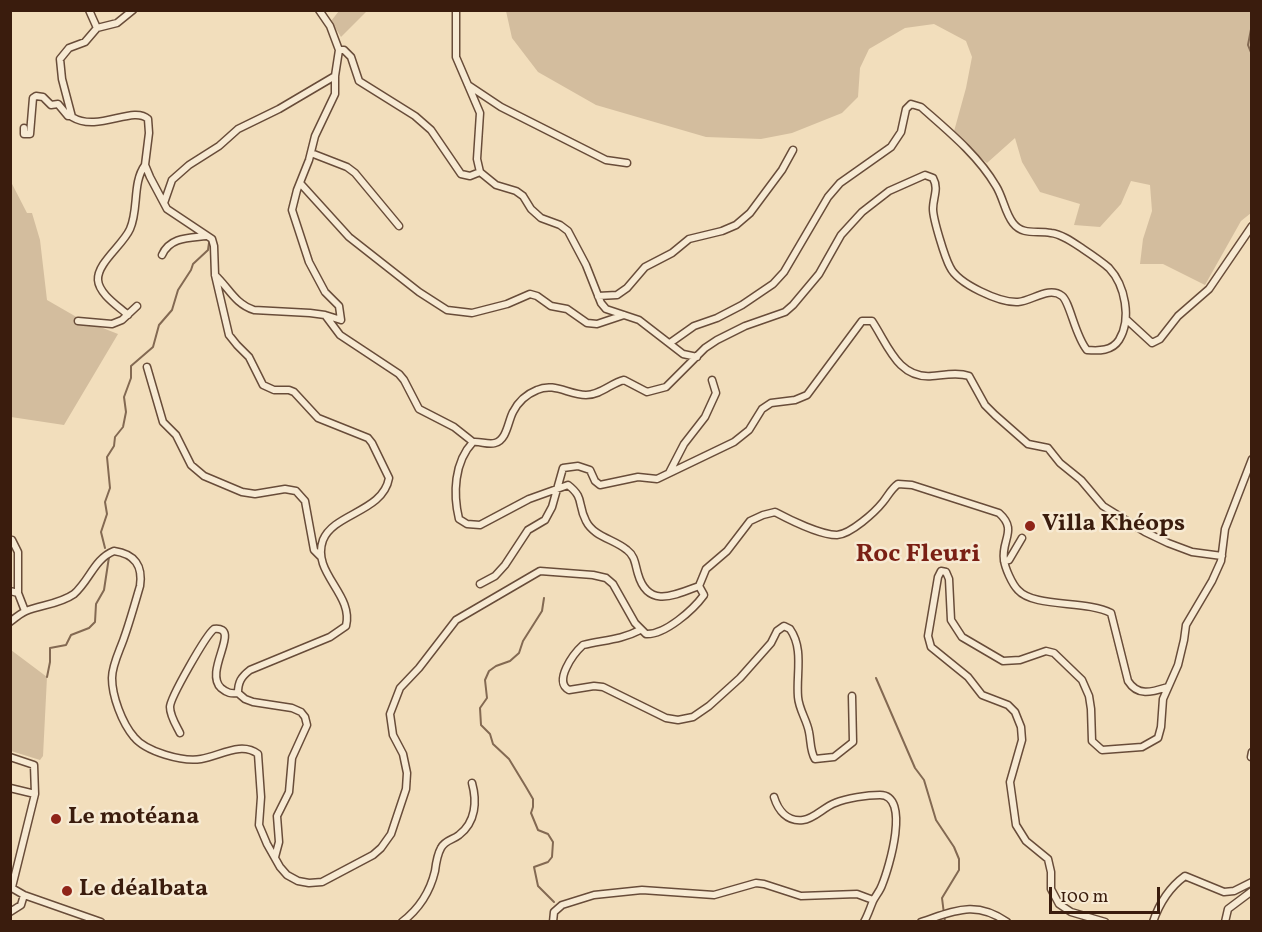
<!DOCTYPE html>
<meta charset="utf-8">
<style>
body{margin:0}
#map{position:relative;width:1262px;height:932px;overflow:hidden;background:#f2debc;font-family:Vollkorn,serif}
canvas{display:block}
.frame{position:absolute;inset:0;border:12px solid #3a1c0d;pointer-events:none}
.scale{position:absolute;left:1049px;top:887px;width:111px;height:27px;box-sizing:border-box;border:3px solid #3a1c0d;border-top:0;padding-left:8px;font-size:18px;line-height:21px;white-space:nowrap;color:#3a1c0d;-webkit-text-stroke:4px #f7ead3;paint-order:stroke}
</style>
<div id="map">
<canvas width="1262" height="932"></canvas>
<div class="frame"></div>
<div class="scale">100 m</div>
</div>
<script>
const ctx = document.querySelector('canvas').getContext('2d');
ctx.lineJoin = 'round';
function fillPath(path, color) {
  ctx.fillStyle = color;
  ctx.fill(path, 'evenodd');
}
function stroke(path, color, width, dash) {
  ctx.strokeStyle = color;
  ctx.lineWidth = width;
  ctx.lineCap = dash ? 'butt' : 'round';
  ctx.setLineDash(dash || []);
  ctx.stroke(path);
}
function write(font, color, halo, rows, align = 'center') {
  ctx.font = font + ' Vollkorn,serif';
  ctx.lineWidth = 5;
  ctx.setLineDash([]);
  ctx.textBaseline = 'middle';
  ctx.strokeStyle = halo;
  ctx.fillStyle = color;
  for (const [text, x, y, turn = 0] of rows) {
    ctx.save();
    ctx.translate(x, y);
    ctx.rotate((+turn || 0) * Math.PI / 180);
    ctx.textAlign = isNaN(turn) ? turn : align;
    if (halo) ctx.strokeText(text, 0, 0);
    ctx.fillText(text, 0, 0);
    ctx.restore();
  }
}
const green = new Path2D(`
 M339,11V10L367,11L341,37L331,21Z
 M506,11H1251V213L1241,221L1205,285L1163,264H1140L1143,239L1152,211L1150,185L1131,181L1121,204L1100,227L1074,225L1080,204L1040,192L1022,162L1015,138L987,163L953,135L966,88L972,57L966,41L934,24L905,28L869,49L860,68L858,97L842,113L792,133L761,139L706,137L596,105L538,72L512,38Z
 M10,180L27,213H32L40,240L47,300L80,319L118,334L64,425L11,417Z
 M11,650L47,677L43,756L40,760L11,751Z`);
const stream = new Path2D(`
 M1252,24L1248,45L1252,55
 M105,548L101,532L107,514L105,502L110,488L107,457L114,446L115,437L123,427L126,412L124,397L131,378V366L153,347L159,325L172,310L178,290L191,270L193,264L208,250L209,243
 M544,598L542,611L523,641L519,653L510,661L496,666L489,671L485,680L487,698L480,708L481,725L490,734L493,744L509,759L526,787L533,799V807L531,813L538,830L548,834L553,842L552,857L548,862L534,867L538,886L554,902
 M47,677L50,662V648L66,645L71,635L89,628L95,622L96,604L104,590L109,557
 M876,678L915,768L924,780L936,820L954,847L959,859V870L942,898L945,922`);
const street = new Path2D(`
 M89,10L97,28
 M319,10L330,26L339,50H344L351,57L359,81L415,116L431,130L461,174L470,176L480,172
 M456,10V57L480,113L477,159L480,172L496,185L516,191L523,196L531,209L541,218L560,225L568,231L586,265L601,303L606,309L639,320L683,354L697,357
 M97,28L85,42L69,48L60,59L62,79L72,117C98,133 133,105 148,119L149,133L145,165L150,177L167,209L212,239L214,246L215,275L229,335L237,345L249,357L263,385L274,390H289L294,392L318,418L368,438L372,443L389,478C383,512 334,513 323,540C311,573 354,594 346,626L330,637L250,670C241,677 238,682 238,693L245,699L253,702L292,708L301,712L305,717L307,725L292,758L289,792L277,816L279,842L275,857
 M97,28L117,23L133,10
 M468,85L501,107L606,160L627,163
 M24,128V134H30L33,98L36,96L43,97L51,105L58,104L68,116H71
 M311,153L347,167L355,173L399,226
 M300,183L349,237L419,292L447,310L472,313L507,304L530,294L537,296L551,306L567,309L587,323L597,324L624,315
 M164,203L172,180L189,165L219,146L238,129L279,109L335,76
 M162,255C170,237 189,238 206,236
 M215,275C229,288 235,304 254,310L310,313L325,315L340,335L399,374L404,380L419,409L454,427L473,442
 M598,296L617,295L627,288L645,267L672,253L689,239L722,231L736,225L750,213L782,170L793,150
 M128,315C118,306 99,294 98,280C97,263 123,245 130,229C139,209 132,183 145,165
 M325,315L341,320L339,306L325,292L309,262L292,210L297,190L309,160L315,136L335,94V76L339,50
 M1127,320L1152,343L1160,339L1178,316L1209,289L1252,226
 M78,321L112,324L122,320L137,306
 M147,367L163,422L176,435L191,465L204,476L242,492L255,494L285,489L296,491L305,501L314,550L321,557
 M473,442C480,441 488,445 495,443C507,440 508,421 513,412C518,402 527,394 537,390C554,382 569,395 586,395C601,395 611,383 624,380L647,392L666,387L705,348L717,340L745,326L785,312L793,305L819,274L841,235L862,212L889,191L925,175L933,178C939,189 933,197 933,209C933,219 945,258 950,267C958,284 1000,303 1018,302C1032,301 1049,286 1062,296C1070,302 1075,336 1087,350C1099,351 1112,351 1119,340C1132,319 1125,285 1109,268C1101,261 1092,255 1083,249C1074,243 1062,234 1051,233C1037,230 1023,236 1013,223C1005,213 1003,197 996,186C978,155 947,130 921,107L911,104L906,109L901,132L891,147L840,183L828,197L784,272L773,284L742,305L717,318L694,326L670,343
 M669,473L684,444L705,417L716,393L712,380
 M12,540L18,552V593
 M1004,561L1009,560L1022,538
 M480,584L495,576L505,565L528,530L545,520L552,507L563,468L578,466L590,470L595,481L600,485L638,477L657,479L734,442L749,430L762,409L771,403L795,400L807,395L862,321H872C888,345 898,379 932,376C944,375 958,372 969,376L985,405L995,415L1028,444L1048,448L1060,463L1081,480L1103,506L1145,532L1168,543L1192,552L1222,556
 M699,586L706,569L727,551L750,521L763,515L775,512C790,520 821,535 837,535C851,534 875,512 883,502C888,496 891,489 898,484L912,485L999,513C1018,530 1001,540 1004,560C1005,568 1012,584 1018,590C1034,608 1086,600 1111,613L1128,681C1138,697 1152,692 1168,687
 M10,591L18,593L25,611
 M10,622C15,618 21,613 26,611C41,605 60,604 74,594C90,580 94,559 114,551C135,554 143,566 140,586C135,603 130,621 124,638C120,650 112,665 112,678C112,696 122,723 134,737C146,752 183,762 201,759C220,756 241,741 258,754L261,797L259,825L267,844L280,867L287,875L298,881L309,883L322,882L373,855L381,848L391,834L406,789L407,773L403,754L393,735L390,714L400,688L419,668L456,620L540,571L593,575L606,578L613,584L635,623L646,634C665,635 693,610 704,595L699,586C675,595 648,609 638,574C635,564 635,556 627,550C614,539 594,537 586,521C577,504 585,498 568,485L529,499L480,525L467,524L459,519C453,494 454,462 473,442
 M640,630C621,640 603,640 583,645C573,654 553,682 569,690L594,686L603,687L666,718L678,720L693,717L709,706L740,678L771,643L777,631L784,626L790,629C804,649 796,674 798,697C799,710 807,720 809,732C811,741 810,751 815,759L834,757L853,742L852,696
 M180,733C176,725 170,716 170,707C170,698 206,635 214,629C243,626 203,671 221,688C227,693 231,694 238,693
 M10,757L34,765L35,794L12,887
 M1251,757L1252,752
 M10,788L35,794
 M774,797C778,810 787,822 803,820C814,819 824,807 835,803C847,798 867,795 880,795C911,795 889,868 882,885C880,891 876,895 873,901C870,908 868,915 864,922
 M10,887L24,895L101,922
 M10,912L21,905L24,895
 M402,922C419,909 430,892 435,871C436,863 437,855 441,848C445,840 453,840 459,835C476,822 477,801 472,783
 M553,922L554,912L562,905L594,895L642,890L714,895L756,883L764,884L801,896L857,894L873,900
 M921,922C955,911 975,900 1007,922
 M1105,922L1071,912L1059,904L1051,889V872L1048,859L1026,841L1016,825L1010,782L1022,740L1021,727L1015,712L1008,705L982,695L968,677L931,647L928,636L938,577L941,571L946,572L949,579L951,620L962,637L1003,661L1020,660L1046,651L1054,653L1082,680L1089,696L1091,709L1092,741L1102,750L1142,747L1158,738L1161,727L1163,699L1178,665L1184,640L1186,625L1212,581L1221,561L1225,529L1252,459
 M1153,922C1159,904 1170,887 1185,876L1224,892L1234,891L1252,882
 M1225,922L1228,909L1252,891`);
const markers = [
 [1030,526,6,"#8f2418"],
 [56,819,6,"#8f2418"],
 [67,891,6,"#8f2418"]
];
const poiNames = [
 ["Villa Khéops",1042,526],
 ["Le motéana",68,819],
 ["Le déalbata",79,891]
];
const neighbourhoodNames = [
 ["Roc Fleuri",918,556]
];
fillPath(green, '#d3bd9e');
stroke(stream, '#836952', 2);
stroke(street, '#684c39', 9);
stroke(street, '#f7ead3', 6);
for (const [x, y, r, color] of markers) {
  const dot = new Path2D();
  dot.arc(x, y, r, 0, 2 * Math.PI);
  ctx.fillStyle = color;
  ctx.fill(dot);
  stroke(dot, '#f7ead3', 2);
}
write('bold 24px', '#3a1c0d', '#f7ead3', poiNames, 'left');
write('bold 26px', '#7a1f14', '#f7ead3', neighbourhoodNames);
</script>
